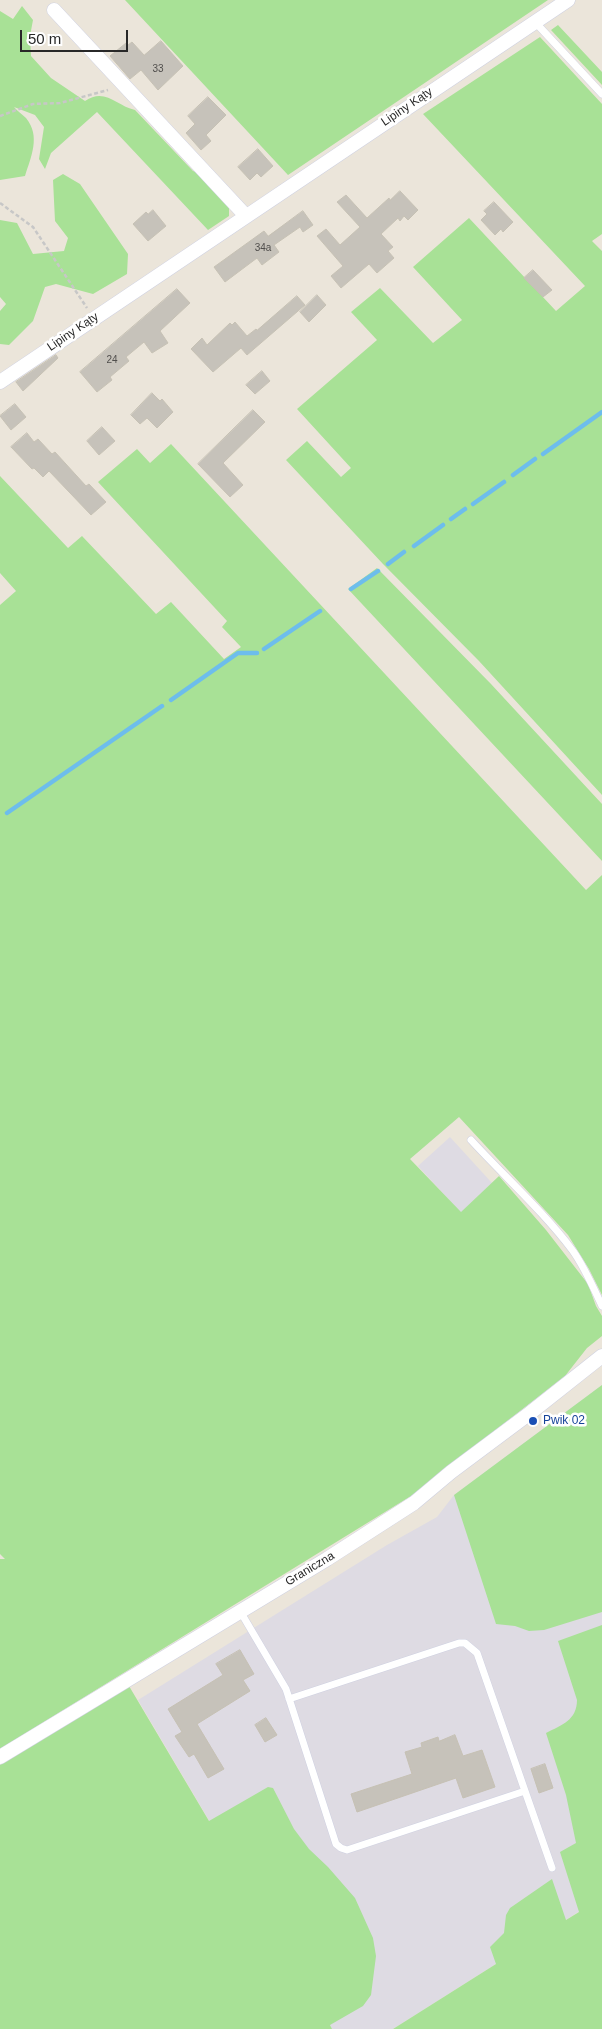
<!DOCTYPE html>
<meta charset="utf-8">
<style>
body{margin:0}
#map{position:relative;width:602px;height:2029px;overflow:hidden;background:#ebe5da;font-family:Helvetica,sans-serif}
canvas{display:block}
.scale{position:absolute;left:20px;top:30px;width:108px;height:22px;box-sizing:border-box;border:2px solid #282828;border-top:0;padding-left:6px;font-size:15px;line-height:18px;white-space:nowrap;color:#282828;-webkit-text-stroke:4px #fff;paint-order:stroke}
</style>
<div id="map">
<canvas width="602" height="2029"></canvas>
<div class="scale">50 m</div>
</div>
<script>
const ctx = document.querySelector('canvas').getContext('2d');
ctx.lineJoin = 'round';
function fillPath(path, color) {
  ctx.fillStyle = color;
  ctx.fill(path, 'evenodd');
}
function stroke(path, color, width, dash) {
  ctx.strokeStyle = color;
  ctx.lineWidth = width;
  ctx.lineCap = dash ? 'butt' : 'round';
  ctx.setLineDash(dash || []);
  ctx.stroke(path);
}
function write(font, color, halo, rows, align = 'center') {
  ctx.font = font + ' Helvetica,sans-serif';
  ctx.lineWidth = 5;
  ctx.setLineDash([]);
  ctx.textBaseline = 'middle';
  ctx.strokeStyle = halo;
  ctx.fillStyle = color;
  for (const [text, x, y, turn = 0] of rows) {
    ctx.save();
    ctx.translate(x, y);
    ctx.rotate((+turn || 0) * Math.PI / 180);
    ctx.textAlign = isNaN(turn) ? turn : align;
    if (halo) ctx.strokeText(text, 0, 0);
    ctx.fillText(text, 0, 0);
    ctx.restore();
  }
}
const industrial = new Path2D(`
 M450,1137L492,1183L461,1213L418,1166Z
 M602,1385V1897L393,2029H332L138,1700L387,1545L437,1517L454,1495Z`);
const green = new Path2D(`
 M125,0H548L288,175Z
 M22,6L33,20L30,36L31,56L51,78L85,101C105,87 117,106 135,110L193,171L202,174L229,206V216L208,230L97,112L51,153L45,169L39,159L44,127L35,115L14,107C17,111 22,114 26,118C41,136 31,157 25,176L0,180V11L13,19Z
 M558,25L602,72V85L551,30Z
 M540,37L602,104V234L592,241L602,251V795L479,661L383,564L286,460L307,441L341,477L351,468L297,409L377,340L351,312L380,288L433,343L462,320L413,267L469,218L556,311L585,286L423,114Z
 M63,174L80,184L128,254L127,274L93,294L56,284L45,287L33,321L9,345L0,344V311L6,304L0,297V220L17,223L33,254L64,251L68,238L55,221L53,180Z
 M171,444L586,890L602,875V1295L589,1269L568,1235L459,1117L410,1159L461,1212L499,1176L546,1230L588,1284L596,1306L602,1316V1336L587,1348L565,1376L411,1496L0,1749V1559H5L0,1554V605L16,591L0,573V476L68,548L82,536L156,614L171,602L224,659L241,647L222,627L227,621L98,482L137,449L150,463Z
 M377,568L491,684L602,804V861L348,589Z
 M602,1385V1612L544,1630L529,1631L515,1626L496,1624L454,1495Z
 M602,1625V2029H393L496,1964L490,1947L504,1933L506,1915L510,1908L552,1879L566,1920L579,1912L560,1852L576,1843L566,1795L546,1733C562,1725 577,1720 577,1700L558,1641Z
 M129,1686L209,1821L268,1787L273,1788L294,1829L309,1849L328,1867L355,1898L373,1938L376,1956L371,1995L363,2006L330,2025L332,2029H0V1765Z`);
const stream = new Path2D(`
 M543,454L602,412
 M513,475L535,459
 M473,504L504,482
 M451,519L465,509
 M414,546L443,525
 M388,564L404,552
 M351,589L378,571
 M264,649L320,611
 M171,700L238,653H257
 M7,813L162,706`);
const building = new Path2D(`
 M161,41L183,66L158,90L141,70L130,79L110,56L126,43L128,45L132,42L144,55Z
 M208,97L226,115L206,135L211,141L201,150L186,133L195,124L188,116Z
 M258,149L273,166L261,177L257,173L250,180L238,167Z
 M400,191L418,210L408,220L404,216L400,221L398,218L381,234L393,247L388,251L394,258L377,273L369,264L341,288L331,276L343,266L317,236L326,229L340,245L360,227L337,202L346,195L367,218L389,198L390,200Z
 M494,202L513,222L503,232L501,229L495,235L481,220L487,214L484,211Z
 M153,210L166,226L148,241L133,224L146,212L148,214Z
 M303,211L313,225L303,232L300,227L274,245L279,252L262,265L257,258L225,282L214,267L264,231L268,236Z
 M533,270L552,290L543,297L524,278Z
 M177,289L190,303L160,331L168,343L152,353L144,342L126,357L129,361L110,377L112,380L97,392L80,372Z
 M317,295L326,305L309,322L300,312Z
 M297,296L305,305L247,355L241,348L213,372L191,349L202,338L207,345L230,323L232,325L235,322L247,336L256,329L257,330Z
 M56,355L58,358L23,391L16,382Z
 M262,371L270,381L255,394L246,385Z
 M152,393L160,401L162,399L173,412L157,428L147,418L140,424L131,415Z
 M15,404L26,417L11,430L0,416Z
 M253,410L265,422L223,463L243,485L230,497L198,464Z
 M102,427L115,441L99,455L87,441Z
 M27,433L34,442L38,439L52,454L55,452L86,486L89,484L106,502L91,515L49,471L43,477L34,468L32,469L11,447Z
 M240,1650L254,1674L243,1680L250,1691L197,1724L224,1769L208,1778L194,1754L189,1757L175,1736L182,1732L168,1709L223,1675L216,1664Z
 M266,1718L277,1735L265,1742L255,1725Z
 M455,1735L463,1756L482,1750L495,1787L463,1798L456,1778L357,1812L351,1794L412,1774L405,1752L422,1747L421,1743L438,1737L439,1741Z
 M545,1764L553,1788L539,1793L531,1769Z`);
const path = new Path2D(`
 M0,116L33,104L60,103L108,90
 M0,203L33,227L87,308`);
const service = new Path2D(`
 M535,22L602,94
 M471,1140C504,1176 544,1212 573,1251C585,1268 593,1287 602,1306
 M240,1611L286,1689L336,1844L341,1848L347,1850L525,1791L477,1653L465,1643H459L289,1699
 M525,1791L552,1868`);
const minor = new Path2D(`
 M54,10L246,216
 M0,382L568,0
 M0,1757L327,1559L414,1503L451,1472L530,1413L602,1356`);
const markers = [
 [533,1421,5,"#1a4fb4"]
];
const numberNames = [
 ["33",158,69],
 ["34a",263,248],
 ["24",112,360]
];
const streetNames = [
 ["Lipiny Kąty",407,107,-34],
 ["Lipiny Kąty",73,332,-34],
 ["Graniczna",310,1569,-31]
];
const transitNames = [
 ["Pwik 02",543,1421]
];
fillPath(industrial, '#dedbe3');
fillPath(green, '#a8e196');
stroke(stream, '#6dbdec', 4.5);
fillPath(building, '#c6c2ba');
stroke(building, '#c6c1b4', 1);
stroke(service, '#cfd1e1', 8);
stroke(minor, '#cfd1e1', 15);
stroke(path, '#c7c7c7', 2.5, [4, 2.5]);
stroke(service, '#fff', 7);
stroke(minor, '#fff', 14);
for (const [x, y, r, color] of markers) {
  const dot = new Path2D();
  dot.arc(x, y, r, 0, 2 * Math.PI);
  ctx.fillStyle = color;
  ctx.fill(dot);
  stroke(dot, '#fff', 2);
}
write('10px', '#504e4c', null, numberNames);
write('12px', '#282828', '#fff', streetNames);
write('12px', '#164399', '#fff', transitNames, 'left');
</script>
